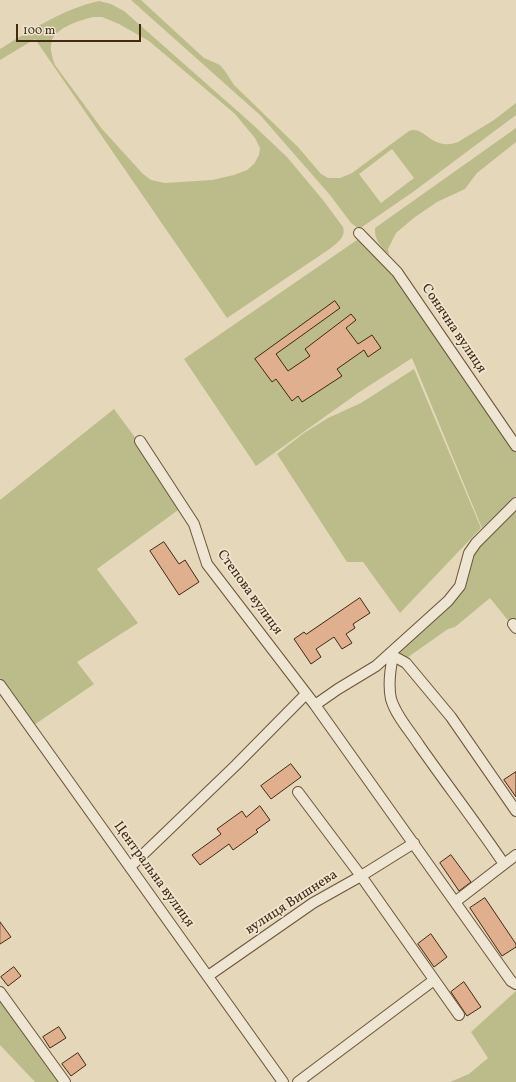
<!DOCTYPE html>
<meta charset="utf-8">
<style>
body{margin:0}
#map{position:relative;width:516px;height:1082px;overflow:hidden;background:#e5d7ba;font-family:Vollkorn,serif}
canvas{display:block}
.scale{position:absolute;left:16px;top:24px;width:125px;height:18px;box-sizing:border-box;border:2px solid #412a10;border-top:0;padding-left:5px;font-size:12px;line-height:14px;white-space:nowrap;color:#412a10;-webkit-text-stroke:3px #eee5d2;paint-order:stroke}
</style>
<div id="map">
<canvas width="516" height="1082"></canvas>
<div class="scale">100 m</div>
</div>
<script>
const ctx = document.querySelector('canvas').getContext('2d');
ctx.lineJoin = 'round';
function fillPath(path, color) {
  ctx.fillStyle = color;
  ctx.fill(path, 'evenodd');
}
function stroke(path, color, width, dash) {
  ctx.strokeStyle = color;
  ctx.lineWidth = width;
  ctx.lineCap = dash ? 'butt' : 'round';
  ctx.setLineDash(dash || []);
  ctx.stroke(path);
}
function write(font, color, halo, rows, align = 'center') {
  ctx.font = font + ' Vollkorn,serif';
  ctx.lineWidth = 3.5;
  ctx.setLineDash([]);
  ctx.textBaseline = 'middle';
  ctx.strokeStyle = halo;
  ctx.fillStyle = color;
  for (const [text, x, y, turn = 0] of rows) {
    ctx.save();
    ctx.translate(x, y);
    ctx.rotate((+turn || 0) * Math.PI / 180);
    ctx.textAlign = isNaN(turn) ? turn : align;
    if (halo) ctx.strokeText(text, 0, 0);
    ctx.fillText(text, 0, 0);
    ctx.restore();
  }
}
const green = new Path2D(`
 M131,0H141L204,58L220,65L225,71L234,85L298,147L321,174L328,178H340L352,173L409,131C425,125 431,152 458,142L494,120L516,103V115L413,192L362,227L358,228L351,223L330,195L260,115ZM392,149L414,178L381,203L359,174Z
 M99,1L111,4L124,11L251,123L287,157L323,200L343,227C346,237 338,242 331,248L227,318L35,39L0,60V49C31,30 63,9 99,1ZM94,17H102L119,24L149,41L235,114L255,138L260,148L259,155L254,164L247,170L234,175L212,180L165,183L151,180L143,174L102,129L55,65C53,59 50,51 51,44C53,28 80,20 94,17Z
 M516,128V142L477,173L465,189L437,202L415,217L396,233L388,249L389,255C381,246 374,240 375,228Z
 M360,239L390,271L484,401L516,451V496L482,528L412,358L358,393L256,466L184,359L357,240Z
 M414,369L481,528L400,613L363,562H347L277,454L304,433L328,418L361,403Z
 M114,409L185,505L97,569L138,623L77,662L94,684L34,725L0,678V500Z
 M516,505V621L511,624L490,598L455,627L448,629L401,662L394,652L457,593L471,554Z
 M516,991V1082H450L469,1074L488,1058L471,1032Z
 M0,996L62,1082H35L0,1045Z`);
const building = new Path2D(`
 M335,301L340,308L276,354L288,371L310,356L305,349L351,314L356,320L346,328L358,344L372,335L381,348L368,357L364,350L337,369L342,376L302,402L298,396L292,401L276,379L272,382L255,359Z
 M164,542L179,564L185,560L199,582L179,595L150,551Z
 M360,598L370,613L353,624L355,628L346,634L352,643L342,649L334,637L316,649L321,657L311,664L294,639L304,632L306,634Z
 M291,764L301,777L271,799L261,786Z
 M516,772V797L504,780Z
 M260,806L270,820L256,830L258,832L233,850L229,844L200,865L192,855L221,834L217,829L242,811L246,817Z
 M451,855L471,882L459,891L440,863Z
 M485,898L516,944V947L502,956L470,908Z
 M0,922L11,937L0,944Z
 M431,934L447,957L434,967L418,944Z
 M14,967L21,976L8,986L1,977Z
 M464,982L481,1007L467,1016L451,992Z
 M59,1027L66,1038L50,1048L43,1037Z
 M78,1053L86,1065L71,1076L62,1064Z`);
const minor = new Path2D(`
 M359,233L397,272L516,446
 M140,441L194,524L207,564L315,705L511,981L516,984
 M513,624L516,628
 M388,655L397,658L406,663L451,717L516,811
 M393,656C390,670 388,685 391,699C396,716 410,731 419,745C447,785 477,824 504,864
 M0,685L283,1082
 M315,705L338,689L376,666L448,601L460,586L469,553L476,543L516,503
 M298,792L361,876L459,1015
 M130,867L236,765L306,694
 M455,902L516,855
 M208,976L313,903L361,876L414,843
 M0,992L65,1082
 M298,1082L434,980`);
const streetNames = [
 ["Сонячна вулиця",453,329,56],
 ["Степова вулиця",249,593,54],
 ["Центральна вулиця",153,875,54],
 ["вулиця Вишнева",292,903,-33]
];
fillPath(green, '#bcbc8a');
fillPath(building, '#dfaf8e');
stroke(building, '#412a10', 1);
stroke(minor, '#6a553a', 12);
stroke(minor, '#eee5d2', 10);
write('14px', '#412a10', '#eee5d2', streetNames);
</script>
